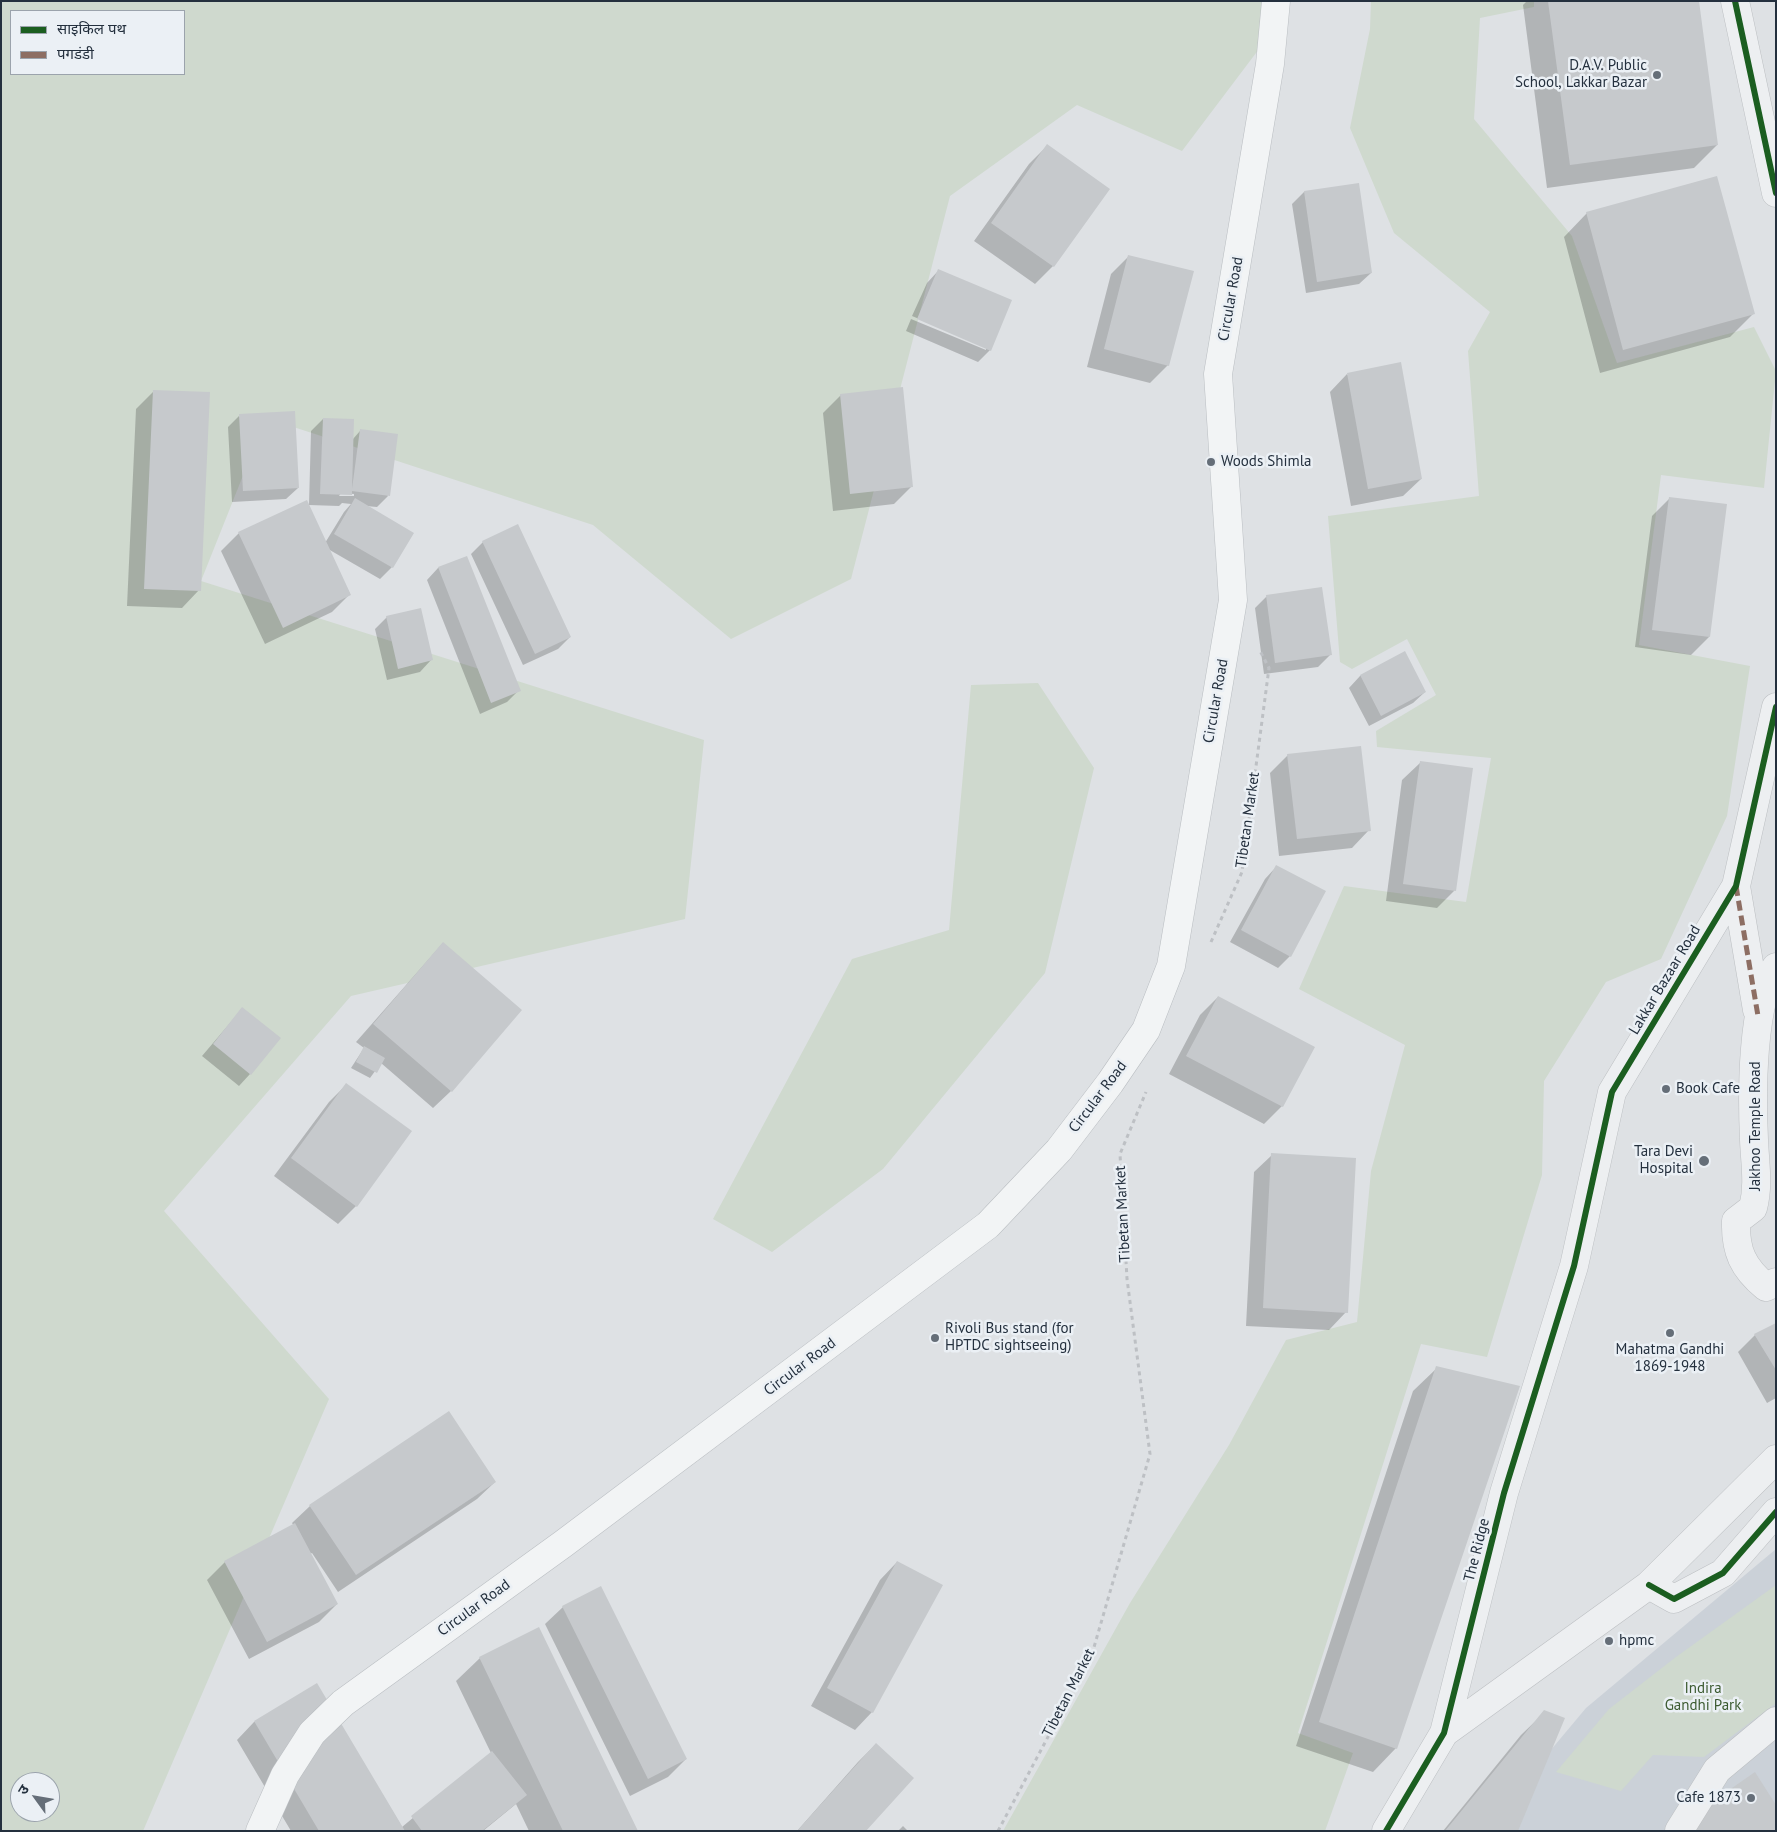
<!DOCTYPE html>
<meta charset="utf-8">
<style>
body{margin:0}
#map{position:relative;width:1777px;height:1832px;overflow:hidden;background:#dee1e4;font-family:"PT Sans","Noto Sans Devanagari",sans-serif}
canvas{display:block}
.frame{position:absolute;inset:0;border:2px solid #24303e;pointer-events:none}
.legend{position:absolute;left:10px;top:10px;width:175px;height:65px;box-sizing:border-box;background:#ebf0f5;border:1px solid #9ba3ac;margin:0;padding:6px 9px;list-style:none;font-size:15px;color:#24303e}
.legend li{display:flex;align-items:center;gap:10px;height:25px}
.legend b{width:25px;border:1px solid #9ba3ac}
.north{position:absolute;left:10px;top:1772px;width:50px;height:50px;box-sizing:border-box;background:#ebf0f5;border:1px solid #9ba3ac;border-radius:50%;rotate:302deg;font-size:14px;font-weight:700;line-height:20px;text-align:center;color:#24303e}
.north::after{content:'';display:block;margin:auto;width:18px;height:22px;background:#656e78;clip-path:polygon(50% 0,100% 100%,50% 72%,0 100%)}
</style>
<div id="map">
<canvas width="1777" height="1832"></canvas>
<div class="frame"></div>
<ul class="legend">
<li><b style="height:6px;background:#1b5e20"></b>साइकिल पथ</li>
<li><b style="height:6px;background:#8d6e63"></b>पगडंडी</li>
</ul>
<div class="north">उ</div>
</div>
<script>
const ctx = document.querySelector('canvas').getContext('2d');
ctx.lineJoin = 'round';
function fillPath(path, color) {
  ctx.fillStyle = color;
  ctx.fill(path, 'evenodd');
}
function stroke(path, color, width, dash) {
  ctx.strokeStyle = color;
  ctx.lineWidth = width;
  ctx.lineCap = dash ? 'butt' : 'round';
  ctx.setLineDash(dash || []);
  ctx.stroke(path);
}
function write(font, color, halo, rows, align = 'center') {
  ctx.font = font + ' "PT Sans",sans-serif';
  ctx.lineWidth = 5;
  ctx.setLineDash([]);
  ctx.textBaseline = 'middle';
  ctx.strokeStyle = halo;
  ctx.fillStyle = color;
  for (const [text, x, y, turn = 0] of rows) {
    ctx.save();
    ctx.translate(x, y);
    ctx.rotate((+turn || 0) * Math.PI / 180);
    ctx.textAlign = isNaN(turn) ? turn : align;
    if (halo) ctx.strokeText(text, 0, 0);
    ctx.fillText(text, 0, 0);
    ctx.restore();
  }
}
const built = new Path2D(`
 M1776,1549V1831H1483L1586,1708Z`);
const green = new Path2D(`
 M1,1H1263L1259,49L1182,151L1077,105L950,196L851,579L731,639L593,525L266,418L201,581L704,740L685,919L351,996L164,1211L329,1399L143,1831H1ZM11,11H184V74H11ZM20,1782H50V1812H20Z
 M1371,1H1534V7L1480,18L1474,119L1572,236L1617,363L1754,327L1776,371L1764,488L1661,475L1639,645L1750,666L1727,816L1661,959L1606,982L1544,1081L1542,1175L1487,1357L1421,1344L1298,1733L1353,1753L1325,1831H1003L1130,1603L1229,1445L1286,1340L1357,1322L1371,1171L1405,1045L1299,989L1344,886L1466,902L1491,758L1377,747L1376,731L1436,695L1407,639L1352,669L1340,662L1328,516L1479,496L1468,351L1490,312L1394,233L1350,128L1370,29Z
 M1038,683L1094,768L1045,973L883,1169L772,1252L713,1219L852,959L949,930L971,685Z
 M1776,1585V1703L1704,1757L1653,1755L1621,1791L1556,1772L1609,1709L1676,1657Z`);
const shadow = new Path2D(`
 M1527,1H1698L1717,145L1694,168L1547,188L1523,5Z
 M1047,146L1108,189L1053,266L1035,284L974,241L1029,164Z
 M1358,184L1371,273L1359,284L1306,293L1292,204L1304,192Z
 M1587,213L1753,314L1730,337L1600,373L1564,237Z
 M1129,256L1168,365L1150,383L1087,367L1111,274Z
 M938,271L990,350L978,362L906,331L911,319L986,350V347L912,316L927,283Z
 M1347,374L1421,479L1403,496L1351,506L1330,392Z
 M154,391L199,590L182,608L127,606L136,409Z
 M841,395L912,486L894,504L833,511L823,413Z
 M239,416L298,488L286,499L232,502L228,427Z
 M323,419L353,439L360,431L388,496L377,507L366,506L392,567L380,579L328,549L350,594L332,612L265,644L221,551L239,533L325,543L344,512L351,504L342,503L339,506L309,505L311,431ZM341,493L354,494V496H339Z
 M1670,498L1726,506L1709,637L1691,655L1635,647L1652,516Z
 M483,542L570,637L558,649L523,665L471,554Z
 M466,557L519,690L507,702L480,714L427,580L438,568Z
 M1267,596L1330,655L1318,667L1264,674L1255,608Z
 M387,617L431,660L420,672L387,680L375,629Z
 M1404,653L1425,692L1413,703L1369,726L1349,688L1360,676Z
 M1288,755L1369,830L1352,848L1279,856L1270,773Z
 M1420,763L1455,890L1437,908L1386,901L1402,780Z
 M1276,867L1290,956L1278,968L1230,942L1265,879Z
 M443,943L451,1091L433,1108L381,1063L370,1078L351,1068L364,1048L356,1042Z
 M1218,997L1282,1106L1264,1124L1169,1074L1200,1015Z
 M242,1009L250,1074L239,1086L202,1056Z
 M346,1085L356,1206L338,1224L274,1176L329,1102Z
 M1272,1155L1346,1312L1329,1330L1246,1326L1254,1172Z
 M1776,1324V1398L1767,1403L1738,1352L1755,1335Z
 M1437,1368L1396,1748L1373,1772L1296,1746L1413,1391Z
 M495,1482L477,1499L338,1592L312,1553L310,1554L337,1604L319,1622L249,1659L207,1580L225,1562L294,1526L292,1523L310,1506Z
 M897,1562L872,1712L855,1730L811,1706L880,1580Z
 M563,1607L686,1759L668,1777L630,1796L545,1624Z
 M480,1658L637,1831H529L516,1804L483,1831H291L237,1740L254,1722L317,1685L402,1827L491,1753L456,1681Z
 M1545,1712L1517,1831H1443L1521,1735Z
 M876,1744L864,1831H797L858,1762Z
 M903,1826L908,1831H898Z`);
const building = new Path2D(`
 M1548,1H1699L1718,145L1570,165Z
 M1047,144L1110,189L1054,267L991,223Z
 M1717,176L1755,314L1623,350L1586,212Z
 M1359,183L1372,273L1317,282L1304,191Z
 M1128,255L1194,271L1169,366L1104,349Z
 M938,269L1012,300L991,351L917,319Z
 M1401,362L1422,479L1368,489L1347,373Z
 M903,387L913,487L850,494L840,394Z
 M153,390L210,392L201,591L144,589Z
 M295,411L299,488L243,491L239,414Z
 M323,418L354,419L352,489L360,429L398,434L390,496L352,491V495L320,494Z
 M1669,497L1727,504L1710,637L1652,630Z
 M355,498L414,533L393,568L334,534Z
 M307,500L351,595L283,628L238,532Z
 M518,524L571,637L535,654L482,541Z
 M467,556L521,691L491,703L438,567Z
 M1322,587L1332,655L1275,663L1266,595Z
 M421,608L433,660L398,669L386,616Z
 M1405,651L1426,692L1381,716L1360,675Z
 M1361,746L1371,831L1297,839L1287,754Z
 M1420,761L1473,768L1456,891L1403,884Z
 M1276,865L1326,891L1291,957L1241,930Z
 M443,942L522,1010L452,1092L373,1024Z
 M1218,996L1315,1047L1283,1107L1186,1056Z
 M242,1007L281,1038L251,1075L213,1044Z
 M364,1046L385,1058L377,1073L356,1062Z
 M346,1083L412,1131L357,1207L291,1158Z
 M1271,1153L1356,1158L1348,1313L1263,1308Z
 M1776,1323V1370L1754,1334Z
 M1436,1366L1520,1386L1397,1749L1319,1722Z
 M449,1411L496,1482L356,1575L309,1505Z
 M295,1523L338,1604L267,1642L224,1561Z
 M897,1561L943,1585L873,1713L827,1688Z
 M601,1586L687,1759L648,1779L562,1606Z
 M539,1627L638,1831H563L479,1657Z
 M317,1683L405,1831H319L254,1721Z
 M1544,1710L1565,1718L1518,1831H1445Z
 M876,1743L914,1778L866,1831H797Z
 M492,1751L527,1795L482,1831H422L411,1816Z
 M1755,1772L1776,1805V1831H1692L1709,1804Z`);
const path = new Path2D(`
 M1211,942L1242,872L1269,668L1259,649
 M998,1831L1092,1654L1150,1454L1127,1279L1120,1154L1146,1092`);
const minor = new Path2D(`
 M1735,1L1776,193
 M1736,886L1757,1010
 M1776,967C1751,1002 1752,1096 1754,1140C1755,1164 1759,1185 1753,1208L1736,1221C1735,1251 1743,1268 1766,1287L1776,1282
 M1649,1585L1674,1599L1723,1573L1776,1512
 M1444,1733L1649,1585L1776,1459
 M1386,1831L1444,1733L1504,1493L1574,1266L1612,1092L1736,886L1776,707
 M1679,1831L1717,1770L1776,1721`);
const primary = new Path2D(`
 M260,1831L285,1775L312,1733L343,1703L563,1544L988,1225L1059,1150L1110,1083L1146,1030L1171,966L1233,600L1218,374L1270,64L1276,1`);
const quiet = new Path2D(`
 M1736,886L1758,1016`);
const cycleway = new Path2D(`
 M1735,1L1776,193
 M1649,1585L1674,1599L1723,1573L1776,1512
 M1386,1831L1444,1733L1504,1493L1574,1266L1612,1092L1736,886L1776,707`);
const markers = [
 [1657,75,5,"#656e78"],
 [1211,462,5,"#656e78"],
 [1666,1089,5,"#656e78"],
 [1704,1161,6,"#656e78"],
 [1670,1333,5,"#656e78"],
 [935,1338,5,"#656e78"],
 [1609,1641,5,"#656e78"],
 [1751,1798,5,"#656e78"]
];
const poiNames = [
 ["D.A.V. Public",1647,66,"right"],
 ["School, Lakkar Bazar",1647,83,"right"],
 ["Woods Shimla",1221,462],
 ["Book Cafe",1676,1089],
 ["Tara Devi",1693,1152,"right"],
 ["Hospital",1693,1169,"right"],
 ["Rivoli Bus stand (for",945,1329],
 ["HPTDC sightseeing)",945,1346],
 ["Mahatma Gandhi",1670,1350,"center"],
 ["1869-1948",1670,1367,"center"],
 ["hpmc",1619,1641],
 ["Cafe 1873",1741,1798,"right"]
];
const streetNames = [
 ["Circular Road",1231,299,-80],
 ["Circular Road",1216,701,-80],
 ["Tibetan Market",1248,820,-82],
 ["Lakkar Bazaar Road",1665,980,-59],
 ["Circular Road",1098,1097,-53],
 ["Jakhoo Temple Road",1756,1126,-90],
 ["Tibetan Market",1123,1214,-93],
 ["Circular Road",800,1367,-37],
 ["The Ridge",1477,1550,-76],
 ["Circular Road",474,1608,-36],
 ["Tibetan Market",1069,1693,-63]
];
const parkNames = [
 ["Indira",1703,1689],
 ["Gandhi Park",1703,1706]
];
fillPath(built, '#cbd1d8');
fillPath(green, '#cfd9ce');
fillPath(shadow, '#0003');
fillPath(building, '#c6c9cc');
stroke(minor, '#bcbfc2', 29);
stroke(primary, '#babec2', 29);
stroke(path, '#bdc0c4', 3, [4, 4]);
stroke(minor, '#edeff1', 28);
stroke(primary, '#f2f4f5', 28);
stroke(quiet, '#8d6e63', 5, [10, 5]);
stroke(cycleway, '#1b5e20', 6);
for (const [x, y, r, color] of markers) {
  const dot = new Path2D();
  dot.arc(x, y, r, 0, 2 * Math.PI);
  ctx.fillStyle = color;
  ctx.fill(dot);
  stroke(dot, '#ebf0f5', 2);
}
write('15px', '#24303e', '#ebf0f5', poiNames, 'left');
write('15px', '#24303e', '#ebf0f5', streetNames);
write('15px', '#3c5b31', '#ebf0f5', parkNames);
</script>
